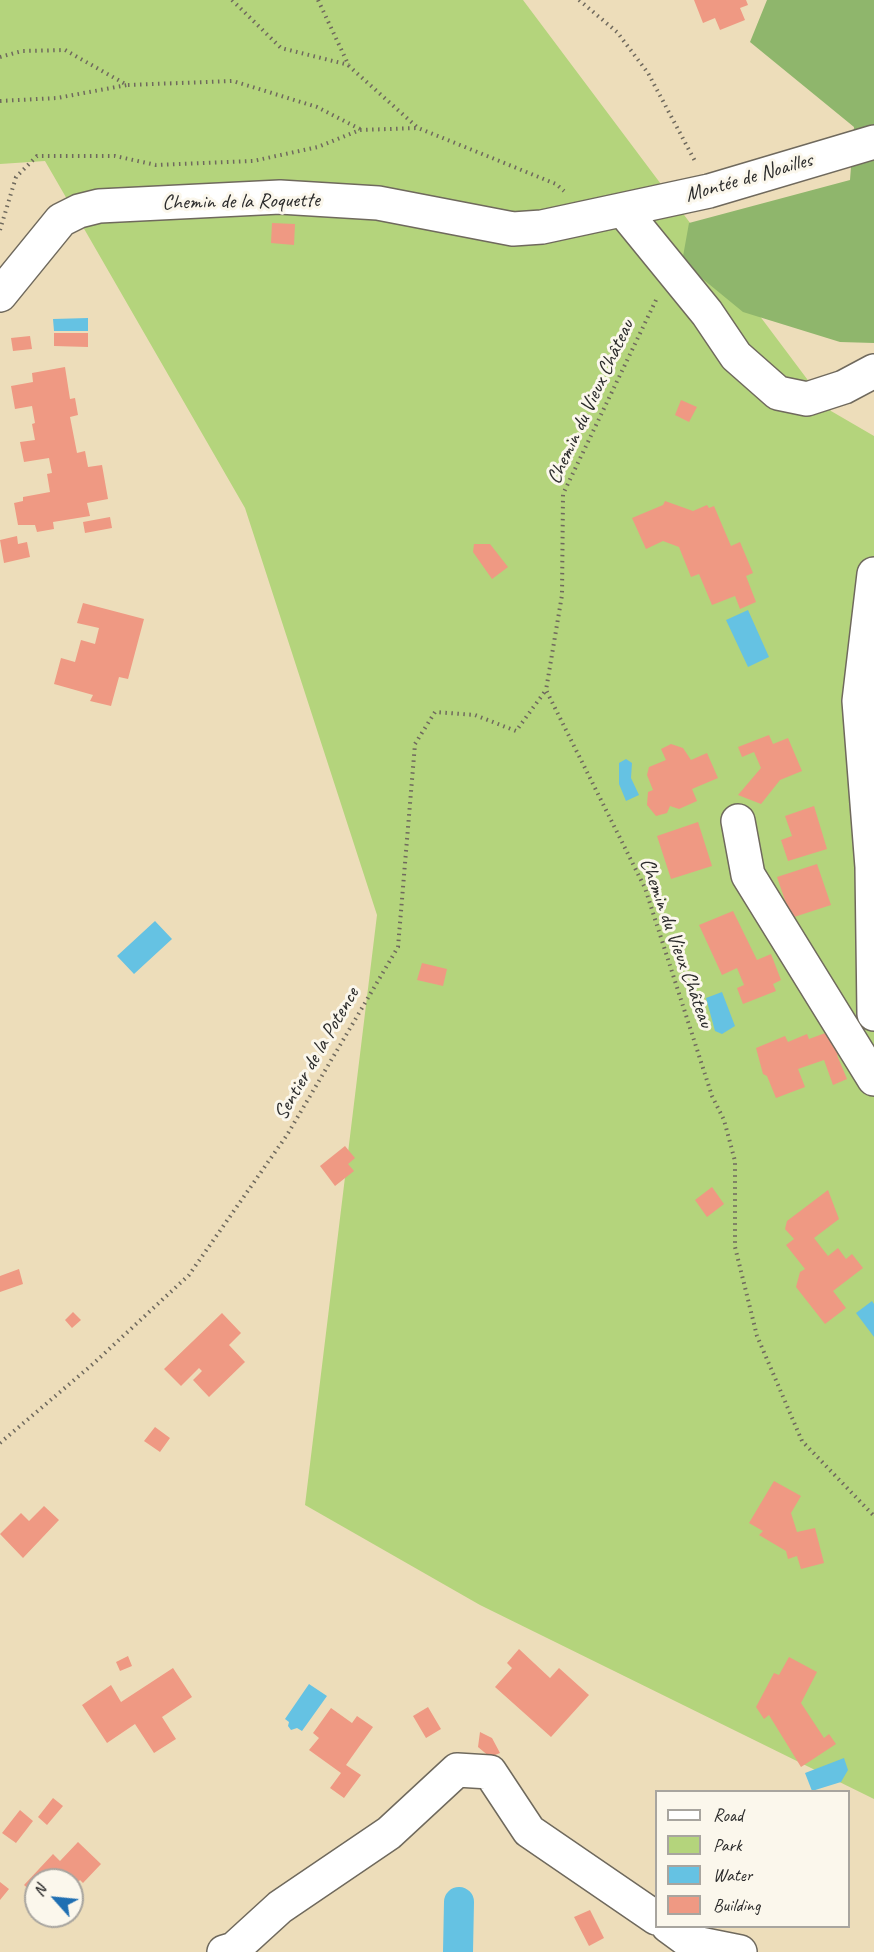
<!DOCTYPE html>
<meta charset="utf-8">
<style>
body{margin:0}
#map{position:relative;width:874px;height:1952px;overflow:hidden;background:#edddba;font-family:Caveat,sans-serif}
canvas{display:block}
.legend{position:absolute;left:655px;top:1790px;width:195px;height:138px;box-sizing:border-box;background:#fbf7ec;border:2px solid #a8a59f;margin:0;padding:8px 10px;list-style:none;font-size:18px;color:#2b2b2b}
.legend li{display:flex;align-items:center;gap:12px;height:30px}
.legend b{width:30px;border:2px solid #a8a59f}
.north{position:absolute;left:24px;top:1868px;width:60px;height:60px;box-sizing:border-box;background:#fbf7ec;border:2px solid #a8a59f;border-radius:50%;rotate:297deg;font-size:16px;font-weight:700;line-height:24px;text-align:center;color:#2b2b2b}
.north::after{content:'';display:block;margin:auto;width:21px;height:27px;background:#1f6fb2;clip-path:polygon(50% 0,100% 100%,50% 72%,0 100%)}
</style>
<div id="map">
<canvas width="874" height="1952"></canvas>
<ul class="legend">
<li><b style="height:8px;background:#fff"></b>Road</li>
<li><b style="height:16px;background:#b4d47c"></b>Park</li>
<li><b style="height:16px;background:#65c2e3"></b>Water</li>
<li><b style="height:16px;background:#ef9983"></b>Building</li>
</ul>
<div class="north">N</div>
</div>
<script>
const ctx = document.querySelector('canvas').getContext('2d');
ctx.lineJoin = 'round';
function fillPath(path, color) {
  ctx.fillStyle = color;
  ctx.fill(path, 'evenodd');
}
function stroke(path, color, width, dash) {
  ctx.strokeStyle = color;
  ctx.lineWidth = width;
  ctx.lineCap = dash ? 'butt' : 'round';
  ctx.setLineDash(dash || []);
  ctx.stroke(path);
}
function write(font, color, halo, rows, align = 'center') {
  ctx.font = font + ' Caveat,sans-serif';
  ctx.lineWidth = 6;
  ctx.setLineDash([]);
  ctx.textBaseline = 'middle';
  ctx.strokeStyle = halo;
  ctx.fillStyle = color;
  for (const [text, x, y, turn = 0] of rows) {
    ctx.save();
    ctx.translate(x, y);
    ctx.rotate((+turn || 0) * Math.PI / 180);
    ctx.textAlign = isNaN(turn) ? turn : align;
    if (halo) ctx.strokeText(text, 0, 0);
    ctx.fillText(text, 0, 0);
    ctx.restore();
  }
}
const green = new Path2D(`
 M0,0H523L831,411L874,436V1799L480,1605L305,1505L377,915L245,508L45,161L0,164Z`);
const forest = new Path2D(`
 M767,0H874V343L840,342L743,312L682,262L689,223L850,180L854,127L750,42Z`);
const water = new Path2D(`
 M88,318V331H54L53,319Z
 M748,610L769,657L748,667L726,620Z
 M626,759L632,763L631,778L639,795L626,801L619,784V763Z
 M155,921L172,939L134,974L117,956Z
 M722,992L735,1026L722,1034L715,1031L706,998Z
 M872,1301L874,1304V1337L856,1313Z
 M309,1684L327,1696L302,1731L297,1728L291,1730L288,1726L289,1722L285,1719Z
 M844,1758L848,1770L841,1782L812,1791L805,1773Z`);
const canal = new Path2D(`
 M458,1952L459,1902`);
const building = new Path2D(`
 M694,0H746L748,5L740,8L745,20L720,30L715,18L703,23Z
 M272,223L295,224L294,245L271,243Z
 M54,333H88V347L54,346Z
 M30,336L32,349L13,351L11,338Z
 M65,367L70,399L75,398L78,415L70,417L77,453L85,451L88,467L102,465L108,499L87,503L90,516L53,522L54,529L37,532L35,525H18L14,503L23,501V497L50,492L47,474L52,473L49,458L24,462L20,442L35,440L32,424L35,423L32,406L15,409L11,386L33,382L32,373Z
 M681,400L697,407L689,422L675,415Z
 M665,501L693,511L707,505L709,508L714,506L731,546L740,542L753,573L746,576L756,602L740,609L735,596L712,605L699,574L691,577L679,547L663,541L646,549L632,518L663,505Z
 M110,517L112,528L85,533L83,522Z
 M17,536L18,544L27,542L30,557L4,563L0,540Z
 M474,544H490L508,567L492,579L473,552Z
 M83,603L144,619L128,679L119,677L111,706L90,701L93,695L54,684L61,658L75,662L81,640L95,644L99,628L77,623Z
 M769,735L773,744L788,738L802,771L780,780L761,804L738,795L761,768L754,752L742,757L738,747Z
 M671,744L683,748L691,760L707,753L718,778L692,789L697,801L679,809L670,806L667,813L656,816L647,805L648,792L653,790L647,775L649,767L666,760L661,749Z
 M814,806L827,849L788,861L781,840L792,836L785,816Z
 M698,822L712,866L671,879L657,836Z
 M817,864L831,905L791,918L777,877Z
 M733,911L757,960L771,954L781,980L773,984L776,991L743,1004L737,988L744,985L737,968L722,975L699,925Z
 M422,963L447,969L443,986L417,980Z
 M828,1032L840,1054L837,1055L847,1079L833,1085L824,1060L798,1069L805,1087L776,1098L767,1076L763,1074L756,1048L785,1036L788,1042L807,1034L809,1039Z
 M345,1146L355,1158L348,1164L354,1171L335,1186L320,1166Z
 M712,1187L724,1204L707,1217L695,1200Z
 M828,1190L839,1219L814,1238L828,1256L838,1248L846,1259L852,1254L863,1268L833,1291L846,1308L825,1324L796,1287L800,1272L805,1269L786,1245L794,1239L785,1229L787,1221Z
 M19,1269L23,1284L0,1292V1276Z
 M73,1312L81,1320L72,1328L65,1320Z
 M222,1313L241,1333L229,1345L245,1362L209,1397L193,1380L202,1371L199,1368L181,1386L164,1369Z
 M155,1427L170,1438L160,1452L144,1441Z
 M774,1481L801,1496L791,1513L797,1532L815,1528L824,1563L801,1569L797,1556L788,1559L786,1551L759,1535L763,1531L749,1523Z
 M44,1506L59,1520L23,1558L0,1534L21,1513L29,1521Z
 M519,1649L550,1678L559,1668L589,1695L551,1737L495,1687L512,1668L507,1663Z
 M128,1656L132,1666L120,1671L116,1662Z
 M789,1657L817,1672L801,1703L824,1738L829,1734L836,1744L801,1767L769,1715L764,1719L756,1707L774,1673L779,1675Z
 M173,1668L192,1697L162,1717L176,1739L154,1753L135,1724L107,1743L82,1705L111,1685L121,1702Z
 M428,1707L441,1729L426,1738L413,1716Z
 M331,1708L352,1723L357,1716L373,1727L346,1765L361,1775L344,1798L330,1788L341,1773L309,1750L319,1738L313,1733Z
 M480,1732L492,1738L500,1753L490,1757L478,1747Z
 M53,1798L63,1806L47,1825L38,1817Z
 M20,1810L33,1821L16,1843L2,1833Z
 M78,1842L101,1864L83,1883L80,1880L72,1888V1880H36L34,1894L24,1885L53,1854L60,1861Z
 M0,1882L9,1889L0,1900Z
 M590,1910L604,1938L589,1946L574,1917Z`);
const path = new Path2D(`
 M232,0L281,48L349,65
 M318,0L349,66L418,128L556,184L564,191
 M579,0L617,32L648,73L696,163
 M0,57L22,51L65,50L127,85L233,81L317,107L360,129
 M0,101L57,98L127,85
 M0,230L16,177L37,156H115L156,165L253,161L318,147L360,130L418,128
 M656,300L563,494L562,595L546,690L645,888L712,1096L724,1120L735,1161V1247L757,1336L802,1441L874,1516
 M0,1443L93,1364L189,1275L287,1135L398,947L415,744L435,712L475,715L516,731L546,690`);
const minor = new Path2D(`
 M623,210L707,313L736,356L778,393L807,399L844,387L874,371
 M0,295L61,220L79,211L99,206L280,197L378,203L513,229L542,227L709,191L874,142
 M874,574L859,701L872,867L874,1014
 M738,821L748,875L874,1079
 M668,1926L690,1942L740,1952
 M224,1952L234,1949L280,1907L389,1833L457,1770L490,1772L529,1831L656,1918`);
const streetNames = [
 ["Montée de Noailles",749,178,-16],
 ["Chemin de la Roquette",241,202,-1],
 ["Chemin du Vieux Château",591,402,-65],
 ["Chemin du Vieux Château",676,943,70],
 ["Sentier de la Potence",317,1054,-60]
];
fillPath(green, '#b4d47c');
fillPath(forest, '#8fb66c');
fillPath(water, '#65c2e3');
stroke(canal, '#65c2e3', 30);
fillPath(building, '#ef9983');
stroke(minor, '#6f695d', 36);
stroke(path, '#6f695d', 4, [1.5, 4.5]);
stroke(minor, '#fff', 33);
write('21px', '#2b2b2b', '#fbf7ec', streetNames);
</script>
